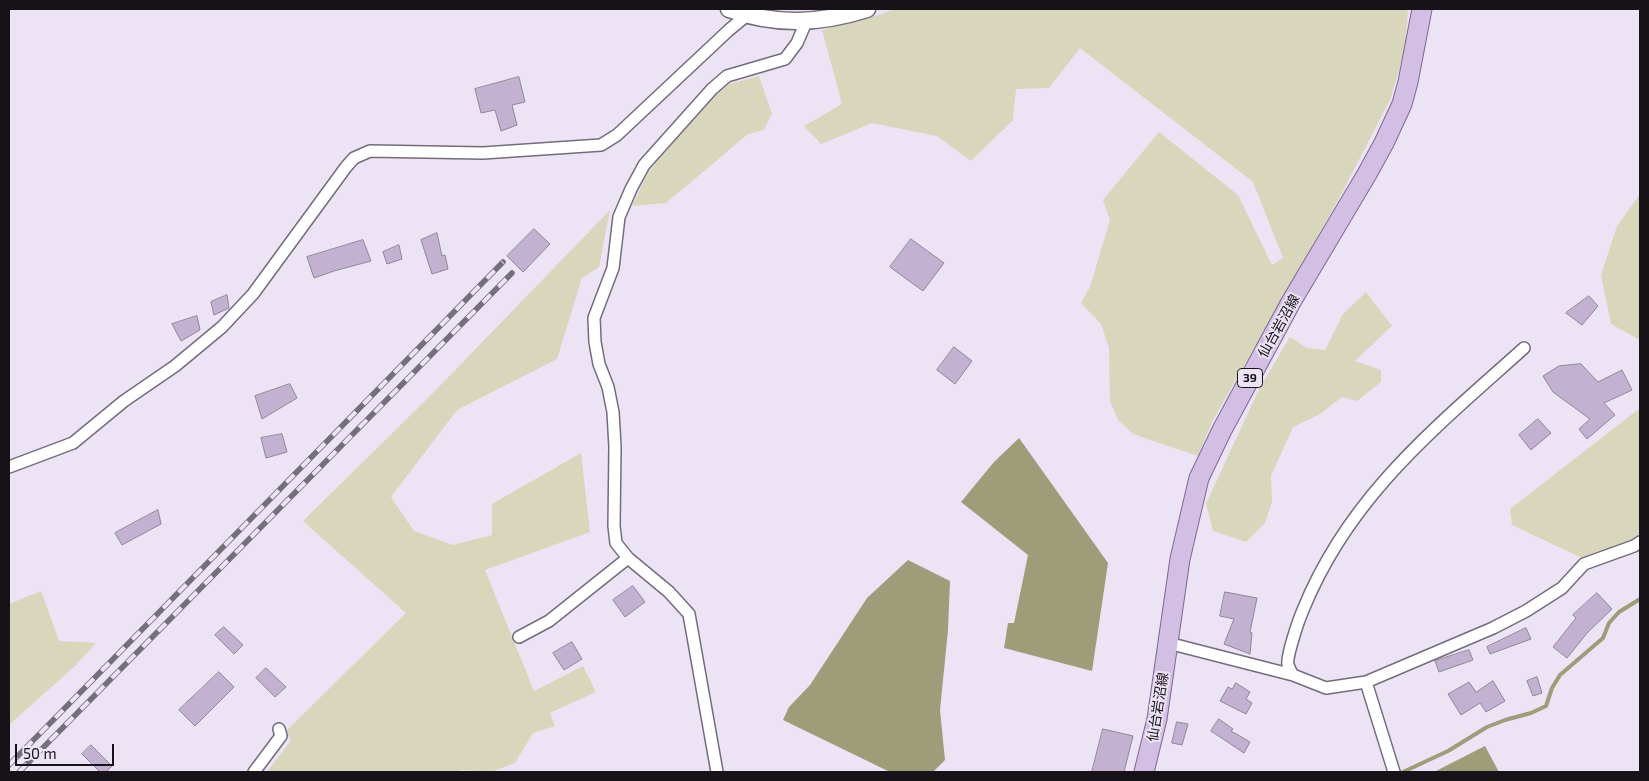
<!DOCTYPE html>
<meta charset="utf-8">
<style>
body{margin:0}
#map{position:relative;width:1649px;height:781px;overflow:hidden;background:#ece3f5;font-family:"Exo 2",sans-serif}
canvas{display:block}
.frame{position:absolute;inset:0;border:10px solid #161218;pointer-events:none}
.scale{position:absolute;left:15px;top:744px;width:99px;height:22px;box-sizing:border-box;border:2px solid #161218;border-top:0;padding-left:6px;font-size:15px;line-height:18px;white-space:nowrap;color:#161218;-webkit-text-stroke:4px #ece3f5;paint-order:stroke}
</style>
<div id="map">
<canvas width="1649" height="781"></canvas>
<div class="frame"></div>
<div class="scale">50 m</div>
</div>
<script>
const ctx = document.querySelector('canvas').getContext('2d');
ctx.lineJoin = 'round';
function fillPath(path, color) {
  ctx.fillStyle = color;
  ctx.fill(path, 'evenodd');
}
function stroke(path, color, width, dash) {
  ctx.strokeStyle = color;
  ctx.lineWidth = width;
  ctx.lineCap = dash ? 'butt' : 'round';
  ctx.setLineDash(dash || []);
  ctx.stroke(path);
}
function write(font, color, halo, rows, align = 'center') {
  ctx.font = font + ' "Exo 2","Noto Sans JP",sans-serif';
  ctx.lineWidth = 4;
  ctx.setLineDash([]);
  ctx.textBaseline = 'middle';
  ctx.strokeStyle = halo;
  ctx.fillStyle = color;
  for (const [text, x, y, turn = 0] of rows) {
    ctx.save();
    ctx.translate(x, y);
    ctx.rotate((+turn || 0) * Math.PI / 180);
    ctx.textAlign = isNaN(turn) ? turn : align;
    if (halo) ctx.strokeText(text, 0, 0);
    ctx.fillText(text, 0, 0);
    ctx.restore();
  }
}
const green = new Path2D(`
 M893,9H1408L1405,50L1390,100L1336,204L1212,422L1198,456L1133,434L1118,420L1110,401L1109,348L1101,324L1081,303L1090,287L1110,220L1103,200L1159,132L1238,195L1272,265L1283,258L1253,182L1080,48L1049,88L1016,89L1013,120L971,161L937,136L872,123L821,144L804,126L842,104L822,30L882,14Z
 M759,76L772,114L764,130L748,134L666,203L632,206L648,173L674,140L710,100L729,84Z
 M1640,194V340L1611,324L1601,275L1617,226Z
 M610,210L599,267L582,278L557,359L457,410L391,497L414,531L453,545L492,535V504L581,453L590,532L485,570L534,691L583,666L596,692L550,713L555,726L533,733L515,763L491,772L463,770L455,772H267L291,740L286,731L406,613L303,521L433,393Z
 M1366,292L1392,326L1355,361L1381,370V382L1357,401L1342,397L1320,414L1293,427L1271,476L1272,502L1265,523L1246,542L1213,531L1206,504L1259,389L1290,337L1307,348L1325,350L1343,314Z
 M1640,408V533L1630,541L1584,559L1512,525L1510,509Z
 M41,591L59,641L96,643L75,666L9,725V604Z`);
const water = new Path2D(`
 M1019,438L1108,563L1092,671L1004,648L1008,623H1014L1028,555L961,502L994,462Z
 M908,560L950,581L948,630L940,710L945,760L933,772H890L783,720L789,707L810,685L867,598Z
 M1485,746L1499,772H1434Z`);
const stream = new Path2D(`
 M1403,772L1448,751L1487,727L1505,720L1531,713L1546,706L1552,688L1560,675L1603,638L1609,623L1619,612L1640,599`);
const building = new Path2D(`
 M519,77L525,102L512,105L517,125L501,131L495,110L481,113L475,89Z
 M534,229L550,244L523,272L507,256Z
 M437,233L442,256L445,255L448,269L432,274L421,240Z
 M911,239L944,263L923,291L890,267Z
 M363,240L371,261L334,271L314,278L307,257Z
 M399,245L402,259L387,264L383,252Z
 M227,295L229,308L214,315L211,302Z
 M1589,296L1598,306L1582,325L1566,313Z
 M197,316L200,330L181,341L172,324Z
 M954,347L972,361L955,384L937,370Z
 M1581,364L1598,382L1622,370L1632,390L1604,403L1615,415L1587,439L1579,429L1590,419L1553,392L1543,376L1559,366Z
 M290,384L297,398L262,419L255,396Z
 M1538,419L1551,433L1531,450L1519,435Z
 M282,434L287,452L266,458L261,438Z
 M158,510L161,524L122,545L115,533Z
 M633,586L645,602L625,617L613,600Z
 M1225,592L1257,598L1250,632L1252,633L1250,654L1224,644L1234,619L1220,616Z
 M1597,593L1612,609L1588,632L1567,658L1553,647L1576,618L1573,615Z
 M224,627L243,645L234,654L215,635Z
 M1526,628L1531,639L1490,654L1487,647Z
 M572,642L582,659L564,670L553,653Z
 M1469,650L1473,660L1439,672L1435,661Z
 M266,668L286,687L275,697L256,678Z
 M219,672L234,687L195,726L179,710Z
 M1537,677L1542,693L1533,696L1527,681Z
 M1493,681L1505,701L1486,712L1480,703L1461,715L1448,694L1469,682L1476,692Z
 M1236,683L1250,692L1246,699L1252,703L1246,714L1220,701L1228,687L1232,689Z
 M1219,719L1233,729L1231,731L1250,742L1244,753L1211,731Z
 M1177,722L1188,724L1182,745L1172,743Z
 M1103,729L1133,736L1124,772H1092Z
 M91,745L112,766L106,772H100L82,754Z`);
const street = new Path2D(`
 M9,467L73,443L124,401L175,366L222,327L253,294L346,167L354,158L370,151L483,153L601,145L617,135L729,30L747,15
 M519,637L549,621L628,558
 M1168,643L1293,675L1326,688L1366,682L1493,628L1526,611L1562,588L1584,564L1634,546L1640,542
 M1293,675C1291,672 1289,668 1288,665C1286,657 1299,619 1303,610C1349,496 1435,428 1524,348
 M1366,682L1394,772
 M254,772L281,736L279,729
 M717,772L689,614L669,592L628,558L616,543L614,526L615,447L613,412L608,387L599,364L595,342L594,318L613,268L619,217L631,189L644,165L712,89L727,76L785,59L797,43L806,22`);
const secondary = new Path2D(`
 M729,9C776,26 819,24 867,9`);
const primary = new Path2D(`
 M1144,772L1157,719L1180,559L1199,478L1222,430L1291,302L1367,174L1384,143L1402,104L1408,82L1422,9`);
const rail = new Path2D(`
 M9,765L503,262
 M19,772L512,273`);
const shields = [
 [1250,378,25]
];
const shieldNames = [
 ["39",1250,378]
];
const streetNames = [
 ["仙台岩沼線",1279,326,-61],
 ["仙台岩沼線",1158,707,-81]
];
fillPath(green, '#d8d7bc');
fillPath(water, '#9e9d79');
stroke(stream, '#9e9d79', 4);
fillPath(building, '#c2b1d1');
stroke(building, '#8f8696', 1);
stroke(street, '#746c7b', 14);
stroke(secondary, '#746c7b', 19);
stroke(primary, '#7f6791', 21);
stroke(street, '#fff', 11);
stroke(secondary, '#fff', 16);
stroke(primary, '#d4bfe4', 19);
stroke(rail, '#756f7a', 5.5);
stroke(rail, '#ece3f5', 4, [11]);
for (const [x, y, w] of shields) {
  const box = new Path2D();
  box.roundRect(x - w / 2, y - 9.5, w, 19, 4);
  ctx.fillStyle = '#ece3f5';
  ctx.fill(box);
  stroke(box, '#161218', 1);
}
write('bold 12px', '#161218', null, shieldNames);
write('14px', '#161218', '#ece3f5', streetNames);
</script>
